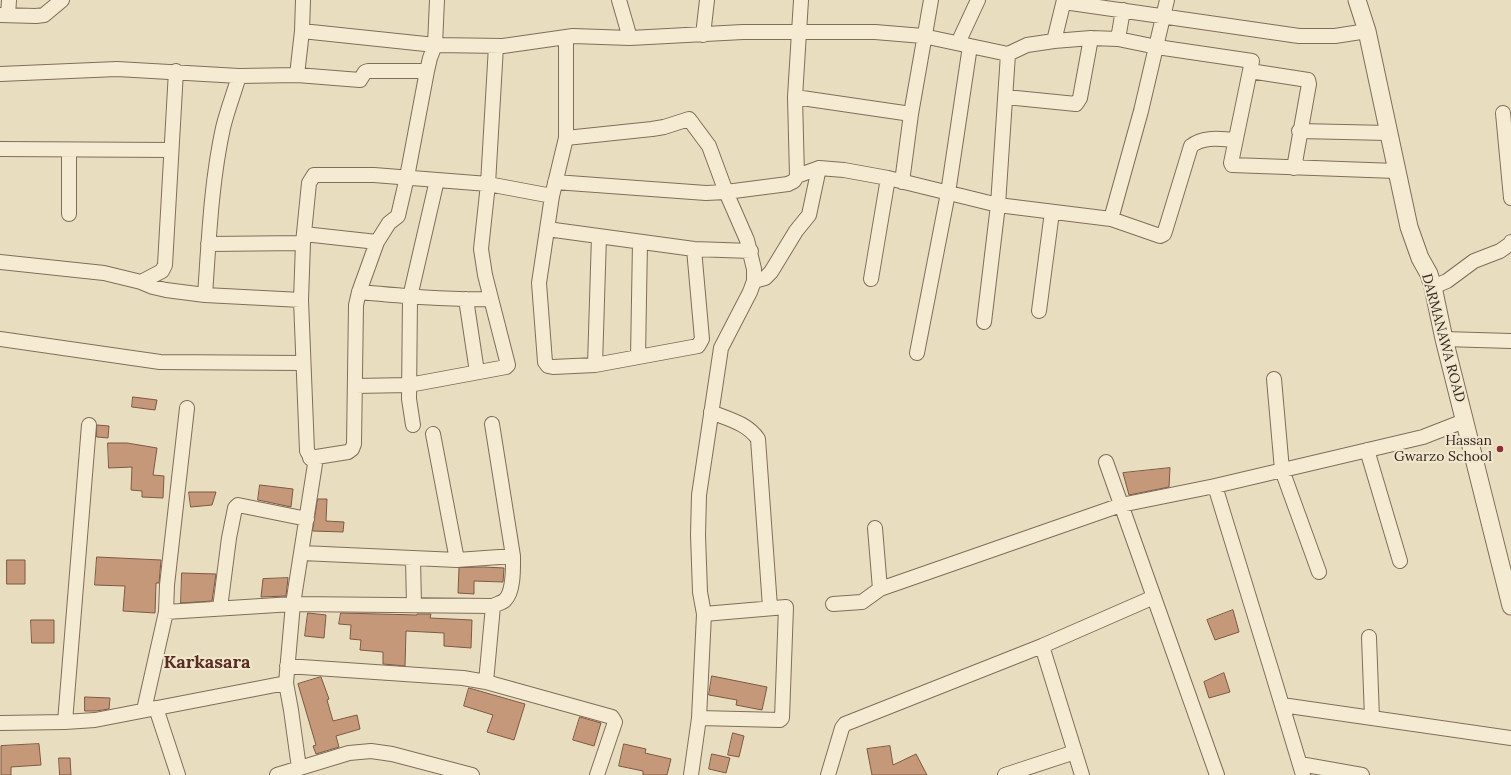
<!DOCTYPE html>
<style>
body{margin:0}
canvas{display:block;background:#e9ddc0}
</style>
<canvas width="1511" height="775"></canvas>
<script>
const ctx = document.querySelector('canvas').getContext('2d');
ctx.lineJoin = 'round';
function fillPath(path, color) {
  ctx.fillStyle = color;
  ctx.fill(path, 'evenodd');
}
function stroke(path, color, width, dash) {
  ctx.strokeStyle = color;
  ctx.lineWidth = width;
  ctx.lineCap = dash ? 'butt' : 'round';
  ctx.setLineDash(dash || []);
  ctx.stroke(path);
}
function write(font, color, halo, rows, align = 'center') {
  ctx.font = font + ' Lora,serif';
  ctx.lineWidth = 4;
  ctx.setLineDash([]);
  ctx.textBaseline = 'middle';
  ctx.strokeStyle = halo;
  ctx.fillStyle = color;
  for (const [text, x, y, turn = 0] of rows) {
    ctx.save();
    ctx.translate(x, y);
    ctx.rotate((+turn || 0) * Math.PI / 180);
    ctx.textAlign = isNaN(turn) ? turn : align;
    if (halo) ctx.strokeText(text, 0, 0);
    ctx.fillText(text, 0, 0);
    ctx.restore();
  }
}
const building = new Path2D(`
 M133,397L157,400L155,410L132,407Z
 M97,425L109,426L108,438L97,437Z
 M108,443H127L157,448L153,475L164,476L163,498L142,497V491L131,490L132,467L109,468Z
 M1170,468L1169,487L1129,495L1123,473Z
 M260,485L293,489L291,507L258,500Z
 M189,492H216L212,505L191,507Z
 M318,499H327L326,521L344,522L343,532L313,531Z
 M97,557L161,560L159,583H156L155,613L123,611L125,586L95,585Z
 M7,560H25V584H7Z
 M484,567L504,568L503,582L474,581V594L458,593L459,568Z
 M182,573L216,574L212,601L181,603Z
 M288,578L286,596L261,597L263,579Z
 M1233,610L1239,632L1215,640L1207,620Z
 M308,613L326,615L324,638L305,636Z
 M341,613L417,615V614H431L430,618L472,620L471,648L444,646V633L406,631L405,666L383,664V652L360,650L361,640L350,639L351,625L339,624Z
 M31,620H54V643H32Z
 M1224,673L1230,692L1209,698L1204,682Z
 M712,676L767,687L762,710L736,705L737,700L709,695Z
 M321,677L329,699L327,700L333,721L357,715L360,729L336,736L339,747L316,754L313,746L316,745L298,684Z
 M469,688L525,704L514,740L487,732L493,715L464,706Z
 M85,697L110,698L109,709L96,711H85Z
 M580,717L601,723L594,746L573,740Z
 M733,733L744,736L739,757L728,755Z
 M39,744L41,765L11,767V775H1V746Z
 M624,744L646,749L645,753L671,759L667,775H643V771L619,766Z
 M890,746L893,765L916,754L927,775H872L867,749Z
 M712,754L730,758L726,773L709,769Z
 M59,758H70L71,775H60Z`);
const minor = new Path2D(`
 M619,0L630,38
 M1064,2L1299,36H1335L1367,31
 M0,15L36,16L44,15L62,0
 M8,15L9,0
 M302,31L435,45L503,46L573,36L630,38L743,32H875L923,36L1008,54L1027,45L1054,41L1091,38L1118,39L1157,47L1252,61L1231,163L1232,165L1396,171
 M703,35L707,0
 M566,37V138L552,196L539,283L545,362L548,366L553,367L595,365L698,346L702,339L694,249
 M1118,39L1123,10
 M1054,41L1064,0
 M958,43L978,0
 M1250,71L1308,80L1309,84L1294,168
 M0,74L117,69L239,76L297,75L360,80L365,72L368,71H427
 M297,75L302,31L303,0
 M795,97L911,114
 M1006,97L1076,104L1080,98L1091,38
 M1503,113L1511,198
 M1299,131L1388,133
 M566,138L652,129L664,127L689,119L709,146L726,192L747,240L754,269V281L750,292L721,348L699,495L698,535L700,592L704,614L699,718L691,775
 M0,149L171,150
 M797,176L795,97L801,0
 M555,182L706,193L726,192L788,184L794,181L797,176L819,168L844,170L888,178L998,205L1111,219L1160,236L1164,234L1166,228L1191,146C1204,136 1220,139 1235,140
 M902,182L911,114L931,0
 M69,214V151
 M1111,219L1141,111L1167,0
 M547,229L694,249L751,251
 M304,234L377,242
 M208,244L303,243
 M0,262L104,273L141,282L153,287L166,290L205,295L301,300
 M871,279L888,178
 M754,281L765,278L771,272L796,231L809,215L819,168
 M141,282L162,271L165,265L176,71
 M1433,287L1447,281L1474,261L1500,251L1510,244L1511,242
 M359,292C403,296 447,300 491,299
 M205,295C209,239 211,183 223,128C227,111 234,93 239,76
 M466,299L477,372
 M1039,311L1052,212
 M984,322L998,205L1008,54
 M0,339L160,362L302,363
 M1444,339L1511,341
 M917,353L948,193L970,46
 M638,357L640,242
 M595,365L599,236
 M1274,379L1282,470L1319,572
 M355,386L409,385L506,367L508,365L485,275L481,249L488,184L496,46
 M711,412C728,419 747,423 758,439L770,607
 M413,425L409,399L410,297L437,180
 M433,434L457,560
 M1367,450L1400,561
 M310,458L348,452L352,449L354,444L356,305L359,292L377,242L389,223L398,216L407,177L427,71L430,58L435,45L437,0
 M1106,462L1217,775
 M1215,486L1272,672L1303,775
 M875,528L880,589
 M302,553L457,560L513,556
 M413,559L414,605
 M833,604L862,602L880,589L1121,505L1215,486L1423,437L1464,421
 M220,608L229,538L235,508L238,505L307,519
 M166,612L293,604L493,606C496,604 502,603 505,600C514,591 513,568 513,556L492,424
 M1369,637L1372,718
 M1042,646L1082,775
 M287,666L463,678L486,682L612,717L615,722L597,775
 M486,682L493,606
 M1282,705L1511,738
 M156,708L178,775
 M144,710L166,612L167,585L187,408
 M699,718L780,720L782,718L786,607L704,614
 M65,722L89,425
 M0,723L65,722L95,720L286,683
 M1300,764L1362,775
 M299,768L291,710L286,683L293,604L315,464L307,451L301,300L303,243L309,183L314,175H374L488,184L552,196
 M277,775L349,753L371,751L392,754L472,775
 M828,775L842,728L845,724L1042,646L1154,597
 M1005,775L1075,752`);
const tertiary = new Path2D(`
 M1357,0L1367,31L1409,227L1420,258L1429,274L1433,287L1444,339L1511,606`);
const markers = [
 [1500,449,4,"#8a3031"]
];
const streetNames = [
 ["DARMANAWA ROAD",1443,338,75]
];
const poiNames = [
 ["Hassan",1492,441],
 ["Gwarzo School",1492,457]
];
const districtNames = [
 ["Karkasara",207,663]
];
fillPath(building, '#c49879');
stroke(building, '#7d5942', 1);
stroke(minor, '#806e5a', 16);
stroke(tertiary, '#806e5a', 19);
stroke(minor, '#f5ead2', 14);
stroke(tertiary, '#f5ead2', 17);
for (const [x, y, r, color] of markers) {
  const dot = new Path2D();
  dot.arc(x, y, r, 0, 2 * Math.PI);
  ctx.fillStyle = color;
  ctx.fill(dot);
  stroke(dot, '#f1e7cf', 1.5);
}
write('14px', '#31271d', '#f1e7cf', streetNames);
write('14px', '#31271d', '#f1e7cf', poiNames, 'right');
write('bold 18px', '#5a2c20', '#f1e7cf', districtNames);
</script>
